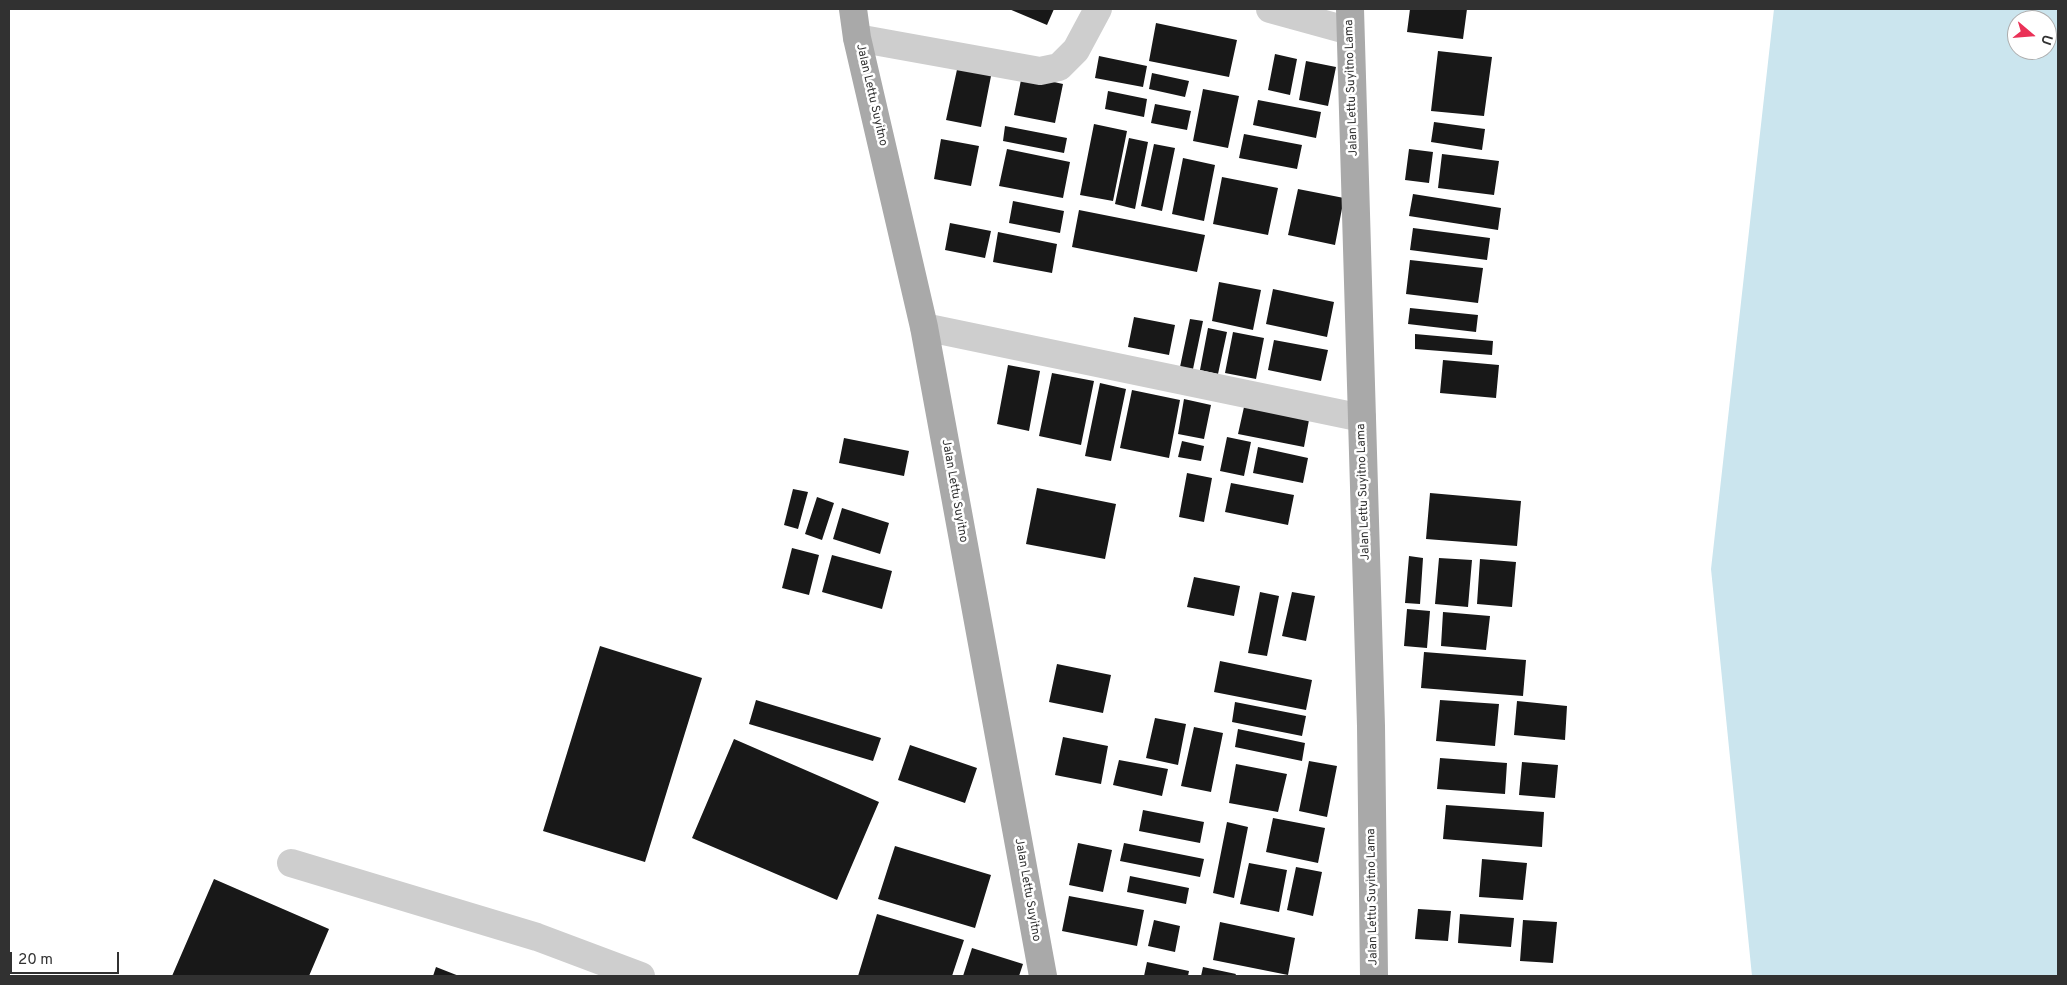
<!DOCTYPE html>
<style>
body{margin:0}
#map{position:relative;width:2067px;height:985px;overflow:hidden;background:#fff;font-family:Overpass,sans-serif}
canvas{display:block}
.frame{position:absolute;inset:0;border:10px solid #313131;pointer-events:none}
.north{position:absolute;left:2007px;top:10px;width:50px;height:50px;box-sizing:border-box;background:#fff;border:1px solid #adadad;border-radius:50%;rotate:108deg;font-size:14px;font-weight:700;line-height:20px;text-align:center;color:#313131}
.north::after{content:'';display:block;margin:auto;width:18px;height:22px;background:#ea3157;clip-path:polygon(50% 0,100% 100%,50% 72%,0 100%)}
.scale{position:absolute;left:10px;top:952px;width:109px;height:22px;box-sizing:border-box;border:2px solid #313131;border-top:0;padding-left:6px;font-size:15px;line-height:18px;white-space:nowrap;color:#313131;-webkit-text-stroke:4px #fff;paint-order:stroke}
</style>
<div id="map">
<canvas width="2067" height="985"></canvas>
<div class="frame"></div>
<div class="north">U</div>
<div class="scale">20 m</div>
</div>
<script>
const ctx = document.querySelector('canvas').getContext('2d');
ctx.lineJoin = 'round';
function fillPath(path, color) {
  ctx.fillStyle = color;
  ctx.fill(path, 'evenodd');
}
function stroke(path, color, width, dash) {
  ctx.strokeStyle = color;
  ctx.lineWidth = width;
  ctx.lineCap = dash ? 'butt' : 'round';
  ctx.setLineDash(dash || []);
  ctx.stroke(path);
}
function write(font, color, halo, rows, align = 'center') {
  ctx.font = font + ' Overpass,sans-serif';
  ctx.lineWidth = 5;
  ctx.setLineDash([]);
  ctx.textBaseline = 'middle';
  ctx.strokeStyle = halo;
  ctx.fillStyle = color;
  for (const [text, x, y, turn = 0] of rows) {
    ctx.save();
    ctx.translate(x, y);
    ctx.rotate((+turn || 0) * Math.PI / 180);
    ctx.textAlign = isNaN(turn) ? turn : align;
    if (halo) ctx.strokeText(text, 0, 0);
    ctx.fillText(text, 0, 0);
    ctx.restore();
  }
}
const water = new Path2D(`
 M1774,9H2058V976H1752L1711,569ZM2017,20H2047V50H2017Z`);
const building = new Path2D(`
 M1009,9H1054L1047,25Z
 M1410,9H1467L1463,39L1407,32Z
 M1156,23L1237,40L1229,77L1149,61Z
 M1438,51L1492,57L1484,116L1431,111Z
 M1275,54L1297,59L1290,95L1268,90Z
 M1099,56L1147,66L1143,87L1095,78Z
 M1306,61L1336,67L1328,106L1299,100Z
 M958,65L992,71L981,127L946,120Z
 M1152,73L1189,81L1185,97L1149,89Z
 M1022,75L1063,84L1055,123L1014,115Z
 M1203,89L1239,96L1228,148L1193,141Z
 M1108,91L1147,99L1144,117L1105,109Z
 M1258,100L1321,112L1316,138L1253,125Z
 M1155,104L1191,111L1187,130L1151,123Z
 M1434,122L1485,129L1482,150L1431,142Z
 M1094,124L1127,131L1113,201L1080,195Z
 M1005,126L1067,138L1064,153L1003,141Z
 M1244,134L1302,145L1297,169L1239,158Z
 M1129,138L1148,142L1135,209L1115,204Z
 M941,139L979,146L971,186L934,179Z
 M1154,144L1175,148L1162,211L1141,206Z
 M1007,149L1070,162L1063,198L999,186Z
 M1409,149L1433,152L1429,183L1405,180Z
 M1442,154L1499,161L1494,195L1438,188Z
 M1183,158L1215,165L1204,221L1172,214Z
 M1222,177L1278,188L1268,235L1213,224Z
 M1298,189L1344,198L1335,245L1288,235Z
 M1413,194L1501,208L1498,230L1409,216Z
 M1013,201L1064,211L1060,233L1009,223Z
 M1079,210L1205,235L1197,272L1072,247Z
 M950,223L991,231L985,258L945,250Z
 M1413,228L1490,238L1487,260L1410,250Z
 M998,232L1057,244L1052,273L993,262Z
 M1410,260L1483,268L1478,303L1406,294Z
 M1219,282L1261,290L1253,330L1212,321Z
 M1273,289L1334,302L1327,337L1266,324Z
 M1410,308L1478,315L1476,332L1408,324Z
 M1134,317L1175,325L1169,355L1128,347Z
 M1190,319L1203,321L1193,369L1180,367Z
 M1208,328L1227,332L1218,374L1200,370Z
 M1233,332L1264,338L1256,379L1225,373Z
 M1415,334L1493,341L1492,355L1415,349Z
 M1274,340L1328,350L1321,381L1268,370Z
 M1443,360L1499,365L1496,398L1440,393Z
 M1008,365L1040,371L1029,431L997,424Z
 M1052,373L1094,381L1081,445L1039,436Z
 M1100,383L1126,389L1111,461L1085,456Z
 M1132,390L1180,400L1169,458L1120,448Z
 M1184,399L1211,405L1204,439L1178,434Z
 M1244,407L1309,420L1304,447L1238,434Z
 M1227,437L1251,442L1244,476L1220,471Z
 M844,438L909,451L904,476L839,463Z
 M1182,441L1204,446L1201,461L1178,457Z
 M1258,447L1308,458L1303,483L1253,473Z
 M1187,473L1212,478L1204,522L1179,517Z
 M1231,483L1294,495L1288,525L1225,512Z
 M1037,488L1116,504L1105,559L1026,544Z
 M793,489L808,492L798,529L784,525Z
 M1430,493L1521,501L1517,546L1426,539Z
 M817,497L834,503L822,540L805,534Z
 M842,508L889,523L880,554L833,539Z
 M792,548L819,555L809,595L782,588Z
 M832,555L892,571L882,609L822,592Z
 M1409,556L1423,558L1420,604L1405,603Z
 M1439,558L1472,560L1468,607L1435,604Z
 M1480,559L1516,562L1512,607L1477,604Z
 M1194,577L1240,586L1234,616L1187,607Z
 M1260,592L1279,596L1267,656L1248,653Z
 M1292,592L1315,596L1306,641L1282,636Z
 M1407,609L1430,611L1427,648L1404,646Z
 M1443,612L1490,616L1486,650L1441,646Z
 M600,646L702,678L645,862L543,831Z
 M1424,652L1526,660L1523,696L1421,688Z
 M1220,661L1312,680L1306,710L1214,692Z
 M1057,664L1111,675L1103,713L1049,702Z
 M756,700L881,738L873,761L749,724Z
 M1440,700L1499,704L1495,746L1436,741Z
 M1517,701L1567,706L1565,740L1514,735Z
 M1235,702L1306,716L1302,736L1232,722Z
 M1155,718L1186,724L1178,765L1146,758Z
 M1194,727L1223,733L1211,792L1181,786Z
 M1238,729L1305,743L1302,761L1235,747Z
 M1063,737L1108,746L1101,784L1055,775Z
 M734,739L879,802L837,900L692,838Z
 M910,745L977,768L965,803L898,780Z
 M1440,758L1507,763L1505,794L1437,789Z
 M1119,760L1168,769L1162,796L1113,785Z
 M1309,761L1337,766L1327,817L1299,811Z
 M1522,762L1558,765L1555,798L1519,795Z
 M1236,764L1287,774L1278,812L1229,803Z
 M1446,805L1544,812L1542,847L1443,839Z
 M1143,810L1204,822L1200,843L1139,831Z
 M1273,818L1325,828L1318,863L1266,852Z
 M1227,822L1248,827L1234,898L1213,893Z
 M1078,843L1112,850L1103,892L1069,885Z
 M1124,843L1204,859L1200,877L1120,861Z
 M895,846L991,875L975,928L878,899Z
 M1482,859L1527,863L1523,900L1479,897Z
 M1249,863L1287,870L1279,912L1240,904Z
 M1296,867L1322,872L1313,916L1287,910Z
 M1130,876L1189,888L1186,904L1127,892Z
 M214,879L329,929L309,976H172Z
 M1069,896L1144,910L1137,946L1062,931Z
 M1418,909L1451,911L1448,941L1415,939Z
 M877,914L964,940L952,976H858Z
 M1460,914L1514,918L1511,947L1458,943Z
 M1154,920L1180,926L1175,952L1148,946Z
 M1523,920L1557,922L1553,963L1520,961Z
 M1220,922L1295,938L1288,975L1213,960Z
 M972,948L1023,964L1019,976H963Z
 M1147,962L1189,971L1188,976H1144Z
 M436,967L459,976H433Z
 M1203,967L1236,974L1235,976H1201Z`);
const minor = new Path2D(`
 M1270,9L1350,31
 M857,38L1040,71L1059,67L1076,50L1098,9
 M924,327L1362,418
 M291,863L537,937L641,976`);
const major = new Path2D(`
 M853,9L857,38L924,327L1043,976
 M1350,9L1371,726L1374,976`);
const streetNames = [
 ["Jalan Lettu Suyitno Lama",1352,88,-92],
 ["Jalan Lettu Suyitno",871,95,77],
 ["Jalan Lettu Suyitno",954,491,80],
 ["Jalan Lettu Suyitno Lama",1364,492,-92],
 ["Jalan Lettu Suyitno",1027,890,80],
 ["Jalan Lettu Suyitno Lama",1373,897,-91]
];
fillPath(water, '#cbe5ee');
fillPath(building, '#181818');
stroke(minor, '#cecece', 28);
stroke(major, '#a9a9a9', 28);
write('12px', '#313131', '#fff', streetNames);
</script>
